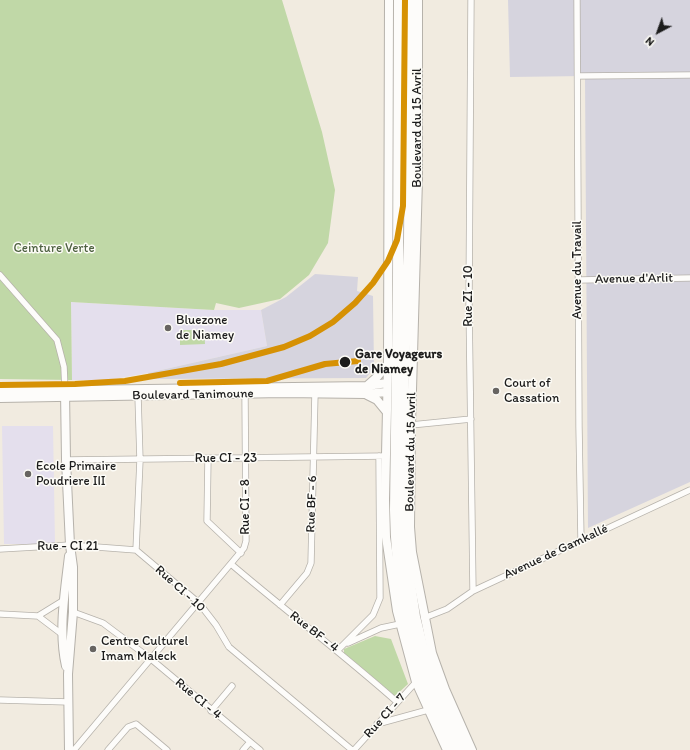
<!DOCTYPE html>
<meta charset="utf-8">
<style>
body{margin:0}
#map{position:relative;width:690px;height:750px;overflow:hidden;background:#f1ebe0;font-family:Itim,sans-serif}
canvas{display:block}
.north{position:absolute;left:638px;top:12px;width:40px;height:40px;-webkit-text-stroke:3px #fdfcf7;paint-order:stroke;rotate:221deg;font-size:11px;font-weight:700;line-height:16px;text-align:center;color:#1c1c1c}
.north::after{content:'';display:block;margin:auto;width:14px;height:18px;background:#1c1c1c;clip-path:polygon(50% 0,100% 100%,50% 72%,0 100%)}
</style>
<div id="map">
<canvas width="690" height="750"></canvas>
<div class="north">N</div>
</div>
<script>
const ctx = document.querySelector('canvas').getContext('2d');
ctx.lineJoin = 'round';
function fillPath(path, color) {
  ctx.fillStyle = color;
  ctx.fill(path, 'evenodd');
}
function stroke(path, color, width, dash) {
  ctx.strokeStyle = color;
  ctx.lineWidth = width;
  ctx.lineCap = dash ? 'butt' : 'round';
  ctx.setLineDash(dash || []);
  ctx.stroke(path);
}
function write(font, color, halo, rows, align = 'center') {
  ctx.font = font + ' Itim,sans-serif';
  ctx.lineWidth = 3;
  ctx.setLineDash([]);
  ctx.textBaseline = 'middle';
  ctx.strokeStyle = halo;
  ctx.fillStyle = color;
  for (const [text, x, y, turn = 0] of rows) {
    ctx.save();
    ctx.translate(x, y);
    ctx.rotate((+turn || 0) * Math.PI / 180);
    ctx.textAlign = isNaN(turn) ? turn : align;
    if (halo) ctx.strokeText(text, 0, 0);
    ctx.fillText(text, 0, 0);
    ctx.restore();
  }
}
const built = new Path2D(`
 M71,302L214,310H261L267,346L148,373L108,380H72Z
 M2,426H53L55,544H4Z`);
const industrial = new Path2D(`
 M508,0H690V482L588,528L585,76L510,77Z
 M315,274L358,277L357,291L373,296L374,368L366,378L150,379L148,373L267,346L261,310L286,297Z`);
const green = new Path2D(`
 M0,0H282L322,132L335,190L328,243L309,275L280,299L239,308L216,303L214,310L71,302L72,380L0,379Z
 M180,330H204L205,344L180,345Z
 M375,636L391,639L408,684L395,696L344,653V649Z`);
const street = new Path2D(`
 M471,0L469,303L473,591
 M577,0L579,427L581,540
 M578,76L690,75
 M0,275L57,340L64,367L65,390
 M579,280L690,278
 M138,396L140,460L136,550L199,603L216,625L229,647L352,750
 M411,425L471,419
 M208,458L207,521L241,553
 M66,460L386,456
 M0,549L70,545L136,550
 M231,564C286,611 343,654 397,702
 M280,605L307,573L311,563L315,393
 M73,612L103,623L151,659L260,750
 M0,614L38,616L63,635
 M38,616L64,600
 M424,618L447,609L473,591L690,490
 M348,643L381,628L400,624
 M338,650L373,615L380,598L379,456
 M0,700L69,702
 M211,711L232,686
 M377,724L428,710
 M74,750L244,548L246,541L245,394
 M108,750L128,727L136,724L167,750
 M243,750L250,742
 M354,750L416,682`);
const secondary = new Path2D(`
 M65,391L66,460L70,545L73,567V612L68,674L69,750
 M66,666C58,631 65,591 69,556`);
const primary = new Path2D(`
 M389,0L388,364L385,500L386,537L397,611L416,682L447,750
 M418,0V179L411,425L410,527L412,552L432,653L445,689L472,750
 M368,385L377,377L388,364
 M0,391L367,386L387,383
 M367,395L377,400L386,411
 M0,398L283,393L366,394L386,392`);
const highway = new Path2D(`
 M399,0L398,281L395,510C396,569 405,633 427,689C435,710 446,730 455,750
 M411,0L409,242L403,394L404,544L415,617L423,649L432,677L464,750`);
const rail1 = new Path2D(`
 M180,383L267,381L325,364L358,361
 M0,385L75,384L125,381L221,364L284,347L310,336L333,322L355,303L373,283L388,261L397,240L403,206L405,0`);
const markers = [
 [168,328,4,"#676461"],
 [345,362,6,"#1c1c1c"],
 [496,391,4,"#676461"],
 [28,474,4,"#676461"],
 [93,649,4,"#676461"]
];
const streetNames = [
 ["Boulevard du 15 Avril",418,128,-90],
 ["Avenue du Travail",578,270,-90],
 ["Avenue d'Arlit",634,279,-1],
 ["Rue ZI - 10",469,296,-90],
 ["Boulevard Tanimoune",193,395,-1],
 ["Boulevard du 15 Avril",411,452,-89],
 ["Rue CI - 23",226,459],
 ["Rue BF - 6",312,504,-88],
 ["Rue CI - 8",246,507,-90],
 ["Rue - CI 21",68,547],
 ["Avenue de Gamkallé",556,552,-25],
 ["Rue CI - 10",180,589,42],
 ["Rue BF - 4",314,632,38],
 ["Rue CI - 4",198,699,40],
 ["Rue CI - 7",385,716,-48]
];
const parkNames = [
 ["Ceinture Verte",54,249]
];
const poiNames = [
 ["Bluezone",176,321],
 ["de Niamey",176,336],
 ["Court of",504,384],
 ["Cassation",504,399],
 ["Ecole Primaire",36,467],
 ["Poudriere III",36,482],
 ["Centre Culturel",101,642],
 ["Imam Maleck",101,657]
];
const stopNames = [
 ["Gare Voyageurs",355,355],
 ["de Niamey",355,370]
];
fillPath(built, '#e4dfed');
fillPath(industrial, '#d6d4de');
fillPath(green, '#c0d8a7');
stroke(street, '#b6b2ab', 7);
stroke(secondary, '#b6b2ab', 10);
stroke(primary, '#b6b2ab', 10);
stroke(highway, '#b6b2ab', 12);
stroke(street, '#fdfcfa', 5.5);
stroke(secondary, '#fdfcfa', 8);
stroke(primary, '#fdfcfa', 8);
stroke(highway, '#fdfcfa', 10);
stroke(rail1, '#d69104', 6);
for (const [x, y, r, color] of markers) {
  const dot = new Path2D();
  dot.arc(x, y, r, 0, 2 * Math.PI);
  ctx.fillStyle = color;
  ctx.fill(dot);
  stroke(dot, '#fdfcf7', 1.5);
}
write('13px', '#1c1c1c', '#fdfcf7', streetNames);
write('13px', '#4e6141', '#fdfcf7', parkNames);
write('13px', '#1c1c1c', '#fdfcf7', poiNames, 'left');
write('bold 13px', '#1c1c1c', '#fdfcf7', stopNames, 'left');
</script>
